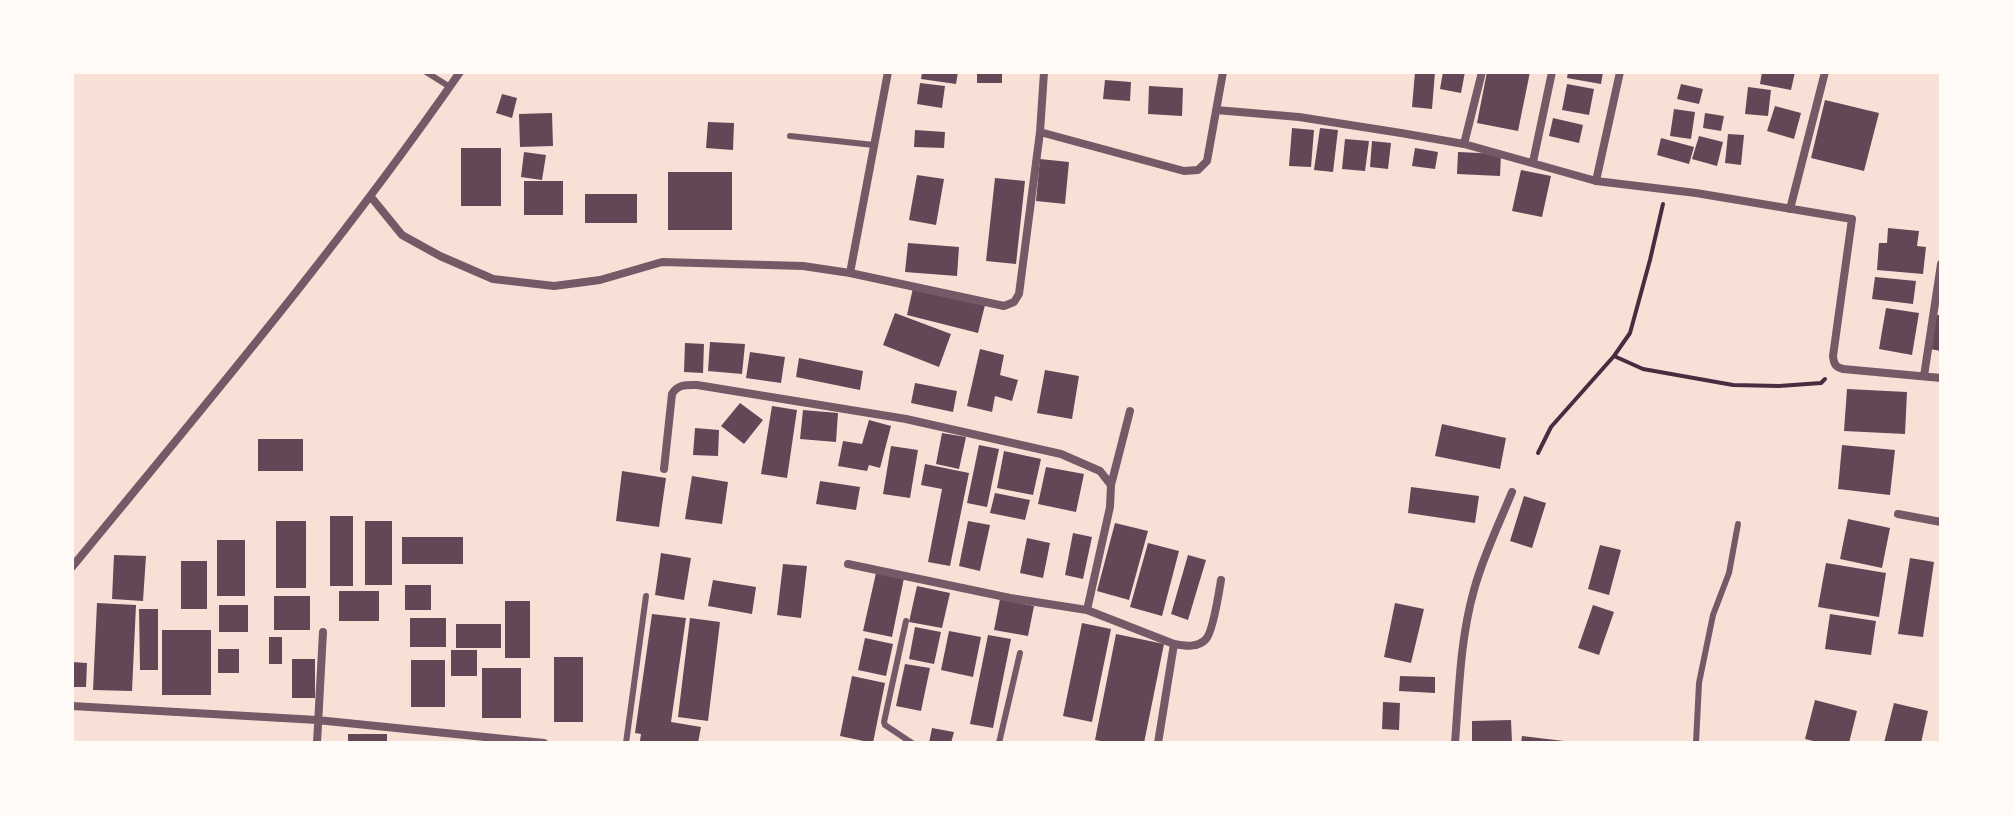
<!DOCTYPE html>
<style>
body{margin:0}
#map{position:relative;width:2013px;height:815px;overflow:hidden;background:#f7e1d7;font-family:Jost,sans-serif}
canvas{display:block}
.frame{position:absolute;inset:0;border:74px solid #fffaf5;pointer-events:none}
</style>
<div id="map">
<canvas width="2013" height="815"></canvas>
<div class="frame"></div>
</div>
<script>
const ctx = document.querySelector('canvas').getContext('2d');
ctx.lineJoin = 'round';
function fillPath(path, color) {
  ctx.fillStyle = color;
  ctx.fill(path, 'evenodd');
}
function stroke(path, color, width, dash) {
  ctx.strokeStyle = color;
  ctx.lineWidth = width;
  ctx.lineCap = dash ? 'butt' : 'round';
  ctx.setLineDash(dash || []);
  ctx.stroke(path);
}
const building = new Path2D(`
 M922,72H958L956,84L921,79Z
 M977,72H1002V83H977Z
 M1415,72H1435L1432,109L1412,107Z
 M1443,72H1465L1461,93L1440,89Z
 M1487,72H1530L1518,131L1477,123Z
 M1568,72H1603L1601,84L1567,78Z
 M1762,72H1795L1791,90L1760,84Z
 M1105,80L1131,82L1130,101L1103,99Z
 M920,83L945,86L942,108L917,104Z
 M1567,84L1594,89L1589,115L1562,110Z
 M1681,84L1703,89L1699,104L1677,99Z
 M1149,86L1183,88L1182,116L1148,114Z
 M1748,87L1771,90L1768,116L1745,114Z
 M502,94L517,98L512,118L496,113Z
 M1825,100L1879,113L1864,171L1811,158Z
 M1775,106L1801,113L1794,139L1767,131Z
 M1674,109L1695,112L1691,139L1670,136Z
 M552,113L553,146L520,147L519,114Z
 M1705,113L1724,116L1721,131L1703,128Z
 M1553,118L1583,125L1579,143L1549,136Z
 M708,122L734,123L733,150L706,148Z
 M1292,128L1314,130L1311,167L1289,166Z
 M1320,128L1338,130L1333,172L1314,170Z
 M915,130L945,132L944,148L914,147Z
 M1728,134L1744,135L1741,165L1725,163Z
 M1699,136L1723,142L1717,166L1692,159Z
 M1661,138L1694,147L1689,164L1657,155Z
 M1345,139L1369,141L1365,171L1342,169Z
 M1372,141L1391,143L1388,169L1370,167Z
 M461,148H501V206H461Z
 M1415,148L1438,152L1435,169L1412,166Z
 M524,152L546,155L542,180L521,177Z
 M1458,152L1501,154L1500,176L1457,174Z
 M1040,159L1069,162L1065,204L1036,201Z
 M1521,170L1551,176L1542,217L1512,211Z
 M668,172H732V230H668Z
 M917,175L944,179L936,225L909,220Z
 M995,178L1025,181L1016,264L986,261Z
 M524,181H563V215H524Z
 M585,194H637V223H585Z
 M1888,228L1919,231L1917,246L1926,247L1923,274L1877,270L1879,243H1887Z
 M908,243L959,247L957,276L905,272Z
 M1875,277L1916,281L1913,304L1872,299Z
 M913,288L985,305L978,333L907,315Z
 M1886,308L1919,313L1912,355L1879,349Z
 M895,313L951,334L939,367L883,345Z
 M1936,315H1941V351L1930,349Z
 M710,342L745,344L742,374L708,371Z
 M685,343L704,344L703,373L684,372Z
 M980,349L1004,355L1000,375L1018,380L1012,401L995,396L992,412L967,406Z
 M750,352L785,357L781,383L746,378Z
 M799,358L863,371L860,390L796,377Z
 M1045,370L1079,376L1072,419L1037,413Z
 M915,383L957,391L953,412L911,403Z
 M1847,389L1907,392L1905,434L1844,431Z
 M740,403L763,420L744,444L721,426Z
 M772,406L797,410L787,478L761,474Z
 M803,410L838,413L836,442L800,439Z
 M869,420L891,426L880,468L869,465L867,471L838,466L843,441L862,444Z
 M1442,424L1506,438L1500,469L1435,456Z
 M695,428L719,430L718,456L693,455Z
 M942,433L966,437L959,469L936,464Z
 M258,439H303V471H258Z
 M979,445L999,449L987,507L967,503Z
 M1842,445L1895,450L1890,495L1838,489Z
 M891,446L918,450L910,498L883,494Z
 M1004,451L1041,459L1033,495L997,488Z
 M925,464L969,473L950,566L928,562L942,489L921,485Z
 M1046,467L1084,474L1076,512L1038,504Z
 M622,471L666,478L659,527L616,521Z
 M692,476L728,482L722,524L685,519Z
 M820,481L860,487L856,510L816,504Z
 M1411,487L1479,496L1475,523L1408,513Z
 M995,493L1030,500L1025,520L990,513Z
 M1524,496L1546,503L1532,548L1510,541Z
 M330,516H353V586H330Z
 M1848,519L1890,528L1882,568L1840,559Z
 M276,521H306V588H276Z
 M365,521H392V585H365Z
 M968,521L990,525L980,571L959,566Z
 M1115,523L1148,531L1129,600L1097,591Z
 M1073,533L1092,537L1083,579L1065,575Z
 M402,537H463V564H402Z
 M1027,538L1050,543L1043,578L1020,573Z
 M217,540H245V596H217Z
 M1148,543L1179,551L1162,616L1130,607Z
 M1600,545L1621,550L1609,595L1588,589Z
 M661,553L691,558L684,600L655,595Z
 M114,555L146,556L143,601L112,599Z
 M1188,555L1206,560L1188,620L1171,614Z
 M1910,558L1934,562L1923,637L1898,634Z
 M181,561H207V609H181Z
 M1826,563L1886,573L1879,617L1818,607Z
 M783,564L807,566L801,618L777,615Z
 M876,573L904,578L892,637L863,631Z
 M713,580L756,587L752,614L708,606Z
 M405,585H431V610H405Z
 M917,586L950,593L942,628L909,622Z
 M339,591H379V621H339Z
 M274,596H310V630H274Z
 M1000,599L1034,606L1028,636L994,630Z
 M505,601H530V658H505Z
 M97,603L136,605L132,691L93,690Z
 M1395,603L1424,609L1411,663L1384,657Z
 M219,605H248V632H219Z
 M1593,605L1614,612L1599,655L1578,648Z
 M139,609H158V670H140Z
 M652,614L686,618L671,722L701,727L698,743L640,741L641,734L635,733Z
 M1830,614L1876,621L1871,655L1825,649Z
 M410,618H446V647H410Z
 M690,618L720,622L708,721L678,717Z
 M1082,623L1111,629L1092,722L1063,716Z
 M456,624H501V648H456Z
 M915,627L941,632L934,664L909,659Z
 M162,630H211V695H162Z
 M949,631L981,637L973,677L941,670Z
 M1116,634L1164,644L1144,743H1112L1095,740Z
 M988,635L1011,639L993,728L970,724Z
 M269,637H282V664H269Z
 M865,638L893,644L886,676L858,670Z
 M218,649H239V673H218Z
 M451,650H477V676H451Z
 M554,657H583V722H554Z
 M292,659H315V698H292Z
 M411,660H445V707H411Z
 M72,662L87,663L86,687H72Z
 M905,664L930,668L921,711L896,706Z
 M482,668H521V718H482Z
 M852,676L885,683L873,743L840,736Z
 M1400,676L1435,677V693L1399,691Z
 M1815,700L1857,711L1849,743H1821L1805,739Z
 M1383,702L1400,703L1399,730L1382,729Z
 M1894,703L1928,711L1921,743H1884Z
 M1511,720L1512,743H1472V721Z
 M932,728L954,732L951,743H929Z
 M348,734H387V743H348Z
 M1522,736L1564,741V743H1521Z`);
const path = new Path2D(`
 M1614,356L1643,369L1733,385L1779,386L1821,383L1825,379
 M1538,453L1551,427L1614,356L1630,333L1650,260L1663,204`);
const service = new Path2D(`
 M426,72L450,87
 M790,136L874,145
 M906,621L884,722L885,725L912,743
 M626,743L646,596
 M999,743L1020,653
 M1696,743L1699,683L1713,615L1729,573L1738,524`);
const minor = new Path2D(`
 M1216,110L1299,117L1401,133L1464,144L1596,181L1696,193L1852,219L1833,356C1834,364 1835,367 1843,369L1941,378
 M1040,132L1184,171L1198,170L1207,161L1223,72
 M1464,144L1482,72
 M1533,162L1552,72
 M1596,181L1620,72
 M371,197L402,235L440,256L493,279L554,286L600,280L662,262L803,266L850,273L1004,306L1014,302L1019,294L1040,132L1044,72
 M1790,209L1825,72
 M850,273L888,72
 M1924,376L1941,264
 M664,469L672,394C678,384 686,385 697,385L906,419L1061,454L1100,471L1111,485L1110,507L1087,610
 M1111,485L1130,411
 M1898,514L1941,522
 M848,564L1010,598L1087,610L1174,644C1185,646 1198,648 1206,639C1213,632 1219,592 1221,580
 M72,567C205,405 341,244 460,72
 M72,706L317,720L544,743
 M317,743L323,632
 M1158,743L1174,644
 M1455,743C1459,692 1460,639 1474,590C1483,556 1499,524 1512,492`);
fillPath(building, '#644757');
stroke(path, '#4a2c40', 4);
stroke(service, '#755966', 6);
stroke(minor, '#755966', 8);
</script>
